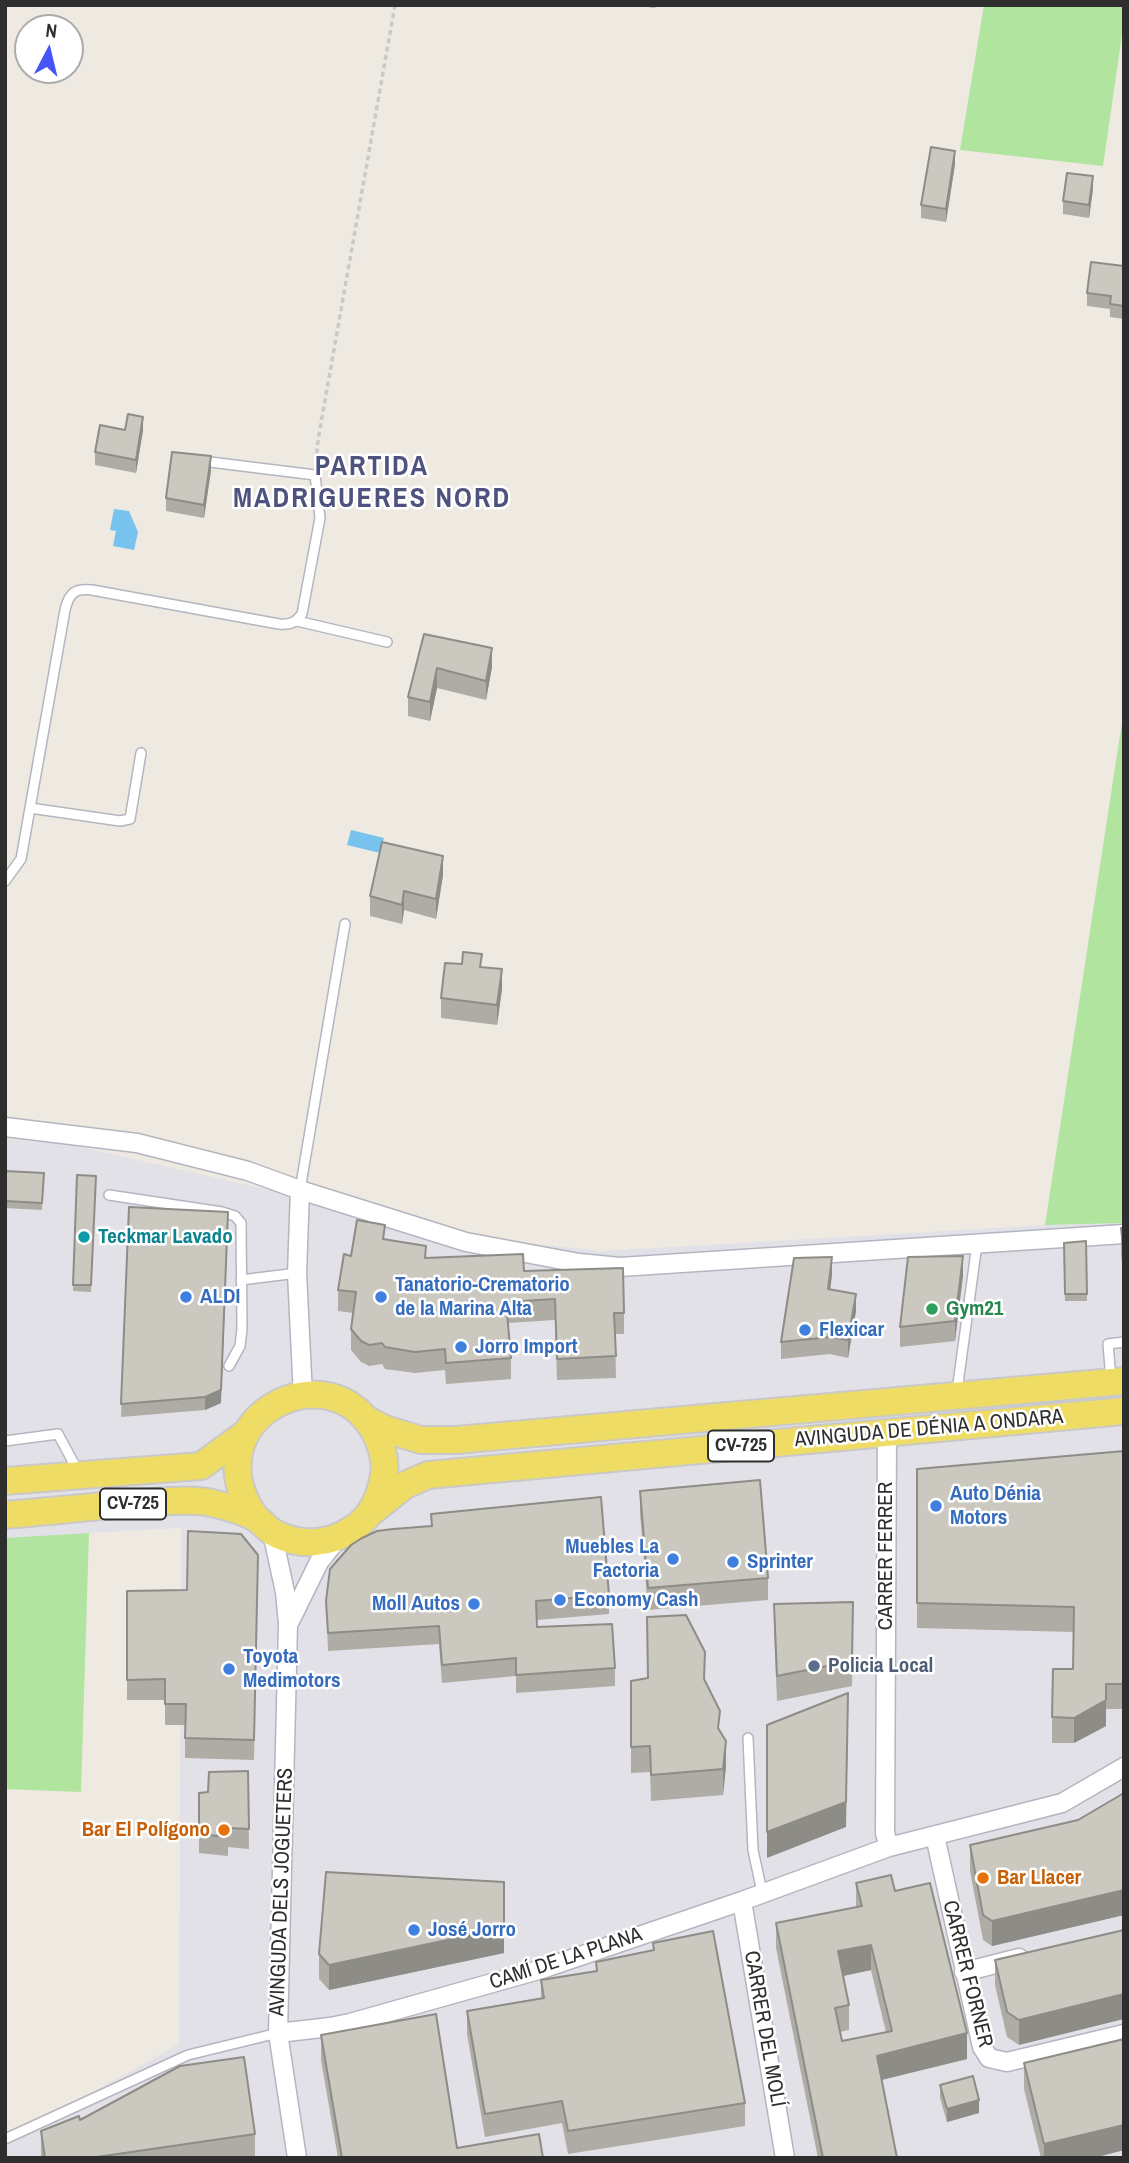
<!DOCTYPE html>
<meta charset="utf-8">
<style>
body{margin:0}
#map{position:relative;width:1129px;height:2163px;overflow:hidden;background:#eeeae1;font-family:"Archivo Narrow",sans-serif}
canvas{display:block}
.frame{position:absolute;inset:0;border:7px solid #2e2e2e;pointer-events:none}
.north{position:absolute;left:14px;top:14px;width:70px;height:70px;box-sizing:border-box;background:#fff;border:2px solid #ababab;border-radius:50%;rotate:7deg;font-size:19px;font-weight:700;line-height:28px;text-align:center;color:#2e2e2e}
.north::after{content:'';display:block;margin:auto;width:24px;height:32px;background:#4555f8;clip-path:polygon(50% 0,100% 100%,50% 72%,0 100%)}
</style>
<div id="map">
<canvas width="1129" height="2163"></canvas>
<div class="frame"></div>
<div class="north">N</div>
</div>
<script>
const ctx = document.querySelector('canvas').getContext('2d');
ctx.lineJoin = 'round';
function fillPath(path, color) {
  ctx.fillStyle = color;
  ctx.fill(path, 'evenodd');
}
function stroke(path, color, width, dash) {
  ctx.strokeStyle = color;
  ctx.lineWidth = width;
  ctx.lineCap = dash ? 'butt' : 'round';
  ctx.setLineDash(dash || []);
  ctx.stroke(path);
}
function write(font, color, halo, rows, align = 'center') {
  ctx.font = font + ' "Archivo Narrow",sans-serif';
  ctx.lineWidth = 5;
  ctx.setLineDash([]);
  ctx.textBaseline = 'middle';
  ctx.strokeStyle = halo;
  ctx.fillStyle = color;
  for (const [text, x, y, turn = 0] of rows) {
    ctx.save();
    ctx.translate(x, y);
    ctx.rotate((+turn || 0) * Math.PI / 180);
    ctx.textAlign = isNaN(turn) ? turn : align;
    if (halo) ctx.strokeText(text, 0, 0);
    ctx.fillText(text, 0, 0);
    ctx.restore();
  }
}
const industrial = new Path2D(`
 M5,1139L71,1145L204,1175L296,1196L390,1229L603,1251L1045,1225L1124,1223V2158H5V2141L179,2044L181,1528L5,1538Z`);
const green = new Path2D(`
 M984,5H1124V21L1103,166L960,150Z
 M1124,709V1223L1045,1225Z
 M89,1533L81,1792L5,1789V1538Z`);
const water = new Path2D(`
 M114,509L129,511L138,532L134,550L113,546L116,531L110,530Z
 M351,830L384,838L380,853L347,845Z`);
const path = new Path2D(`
 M316,462L318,440L395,5`);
const service = new Path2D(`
 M297,621L387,642
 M30,808L120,821L130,819L141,753
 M5,881L21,859L65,610C69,593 75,588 92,590L279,624C290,625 295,623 302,614L320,518L315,475L202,461
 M300,1190L345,924
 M109,1195L222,1212L235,1216L241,1223L242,1329L240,1346L229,1366
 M241,1280L297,1273
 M1111,1379L1108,1344L1124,1342
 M957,1391L977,1244
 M5,1441L58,1434L79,1473
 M748,1738L753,1850L762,1892
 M5,2139L188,2055L278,2033`);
const minor = new Path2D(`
 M5,1127L137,1143L248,1171L300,1190L466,1242L579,1263L620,1267L1124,1234
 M300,1190L297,1273L303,1396
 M887,1433L885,1833L889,1847
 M272,1532L285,1592L288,1624L278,2033L297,2158
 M290,1621L319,1562L339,1537
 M935,1836L982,2047L989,2058L1007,2062L1124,2034
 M742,1901L785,2158
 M964,1972L1019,1958
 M278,2033L330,2027L350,2023L542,1969L742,1901L889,1847L1062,1803L1124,1767`);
const primary = new Path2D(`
 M367,1420L385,1429L421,1440H456L1124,1381
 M5,1481L201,1466L245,1434
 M370,1513L405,1485L428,1475L1124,1411
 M5,1515C55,1511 104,1505 154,1502C173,1501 193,1499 212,1503C224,1506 248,1513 257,1519C263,1523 267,1529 274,1533C300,1547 330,1545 354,1528C372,1516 381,1495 384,1474C386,1458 381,1443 373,1429C322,1347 189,1425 256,1518`);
const wall = new Path2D(`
 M633,5H656L655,8Z
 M955,164L946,222L921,218V205Z
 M1093,189L1089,218L1063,214V201Z
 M1124,266V319L1110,317V309L1087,306V293Z
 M125,430H143L136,473L95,465V452Z
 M211,470L204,518L166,511V498Z
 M424,634L492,667L486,700L437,688L430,721L408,716V697Z
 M443,875L436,919L404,910L402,924L370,916V896Z
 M482,967L502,989L497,1025L441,1018V998Z
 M5,1171L44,1173L42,1210L5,1208Z
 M77,1175L96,1176L91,1292L73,1291Z
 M129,1207L221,1403L205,1410L121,1417Z
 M1121,1228H1124V1280L1121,1254Z
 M385,1239L426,1258L524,1271L624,1313V1334H615L616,1378L557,1380L555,1320L508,1323L511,1358V1379L446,1384L445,1370L415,1373L385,1369L382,1364L369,1366L361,1362L351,1350V1329L354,1313L338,1311V1290L351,1256Z
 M1086,1241L1087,1301H1065L1064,1243Z
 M832,1275L830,1289L856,1311L848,1358L830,1354L781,1359V1342Z
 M963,1275L955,1341L900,1347V1327Z
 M1124,1451V1709H1106V1726L1074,1743H1052V1717L1073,1669V1632L917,1628V1469Z
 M640,1491L768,1578V1600L648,1610L640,1513Z
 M431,1514L609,1595V1614L537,1620V1627L615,1668V1686L516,1693V1676L442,1683L439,1644L328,1651L326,1601L431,1527Z
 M258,1555L254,1760L185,1758V1725H165V1700H127V1591L187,1590Z
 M853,1602L852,1686L777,1701L774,1630V1604Z
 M631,1681H705L720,1731L726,1766L723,1795L651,1801L650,1772L631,1773Z
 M248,1771L249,1849L228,1847V1856L199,1853V1793L208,1792Z
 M1124,1793V1915L992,1946L983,1940L970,1871V1845L1078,1820Z
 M856,1883L895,1891L967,2059L881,2080L897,2158H818L776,1948V1923L856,1907ZM871,1970L886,2032L842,2041L840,2032L849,2030V2005L843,1976Z
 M1124,1930L1019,2045L1007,2037L995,1985V1960Z
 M653,1943L745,2103V2126L568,2154L562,2123L485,2137L467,2034V2011L541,1998V1980L596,1971V1962L653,1951Z
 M504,1953L329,1990L319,1979V1954Z
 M321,2035L457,2148L543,2158H338L321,2060Z
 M1024,2063L1124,2150L1093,2158H1041L1024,2089Z
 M940,2085L979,2113L947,2122L940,2098Z
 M80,2120L255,2134V2158H41V2131Z`);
const shadedWall = new Path2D(`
 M955,151V164L946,222V209Z
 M1093,176V189L1089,218V205Z
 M143,417V430L136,473V460Z
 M211,456V470L204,518V505Z
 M492,648V667L486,700V681Z
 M437,668V688L430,721V702Z
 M443,856V875L436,919V899Z
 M404,891V910L402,924V905Z
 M502,969V989L497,1025V1005Z
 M228,1225L221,1403L205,1410V1397Z
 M963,1256V1275L955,1341V1321Z
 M832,1257V1275L828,1306V1289Z
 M856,1294V1311L848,1358V1340Z
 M1106,1684V1726L1074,1743V1718Z
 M848,1718L846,1827L767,1858V1832Z
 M726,1741V1766L723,1795V1769Z
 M504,1882V1953L329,1990V1965Z
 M1124,1890V1915L992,1946V1921Z
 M871,1945V1970L838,1977V1951Z
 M1124,1994V2019L1019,2045V2020Z
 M967,2033V2059L877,2081V2056Z
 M979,2100V2113L947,2122V2109Z
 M1124,2125V2150L1093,2158H1044V2144Z`);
const building = new Path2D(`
 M931,147L955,151L946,209L921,205Z
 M1067,173L1093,176L1089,205L1063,201Z
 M1091,262L1124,266V306L1110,304L1111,296L1087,293Z
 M128,414L143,417L136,460L95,452L100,425L125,430Z
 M172,452L211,456L204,505L166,498Z
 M424,634L492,648L486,681L437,668L430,702L408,697Z
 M382,842L443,856L436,899L404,891L402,905L370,896Z
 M463,952L482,954L480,967L502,969L497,1005L441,998L445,963L462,964Z
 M5,1171L44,1173L42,1203L5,1201Z
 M77,1175L96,1176L91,1285H73Z
 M129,1207L228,1212L221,1390L205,1397L121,1404Z
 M357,1220L385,1225L383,1239L426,1246L425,1258L523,1254L524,1271L623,1268L624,1313H614L616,1356L557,1359L555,1299L506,1302L511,1358L446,1363L445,1349L415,1352L385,1347L382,1343L369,1345L361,1341L351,1329L356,1292L338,1290L344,1254L351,1256Z
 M1121,1228H1124V1255Z
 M1086,1241L1087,1294H1065L1064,1243Z
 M963,1256L955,1321L900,1327L908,1257Z
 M832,1257L828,1289L856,1294L848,1340L830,1337L781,1342L794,1258Z
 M1124,1451V1684H1106V1700L1074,1718L1052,1717L1053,1669H1073L1074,1607L917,1603V1469Z
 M760,1480L768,1578L648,1588L640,1491Z
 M601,1497L609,1595L536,1601L537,1627L612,1624L615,1668L516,1675V1658L442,1665L439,1626L328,1633L326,1601L330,1569L351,1545L362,1538L377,1531L393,1529L432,1526L431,1514Z
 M188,1531L241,1534L258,1555L254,1740L185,1738L186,1704H165V1679L127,1680V1591L187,1590Z
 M853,1602L852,1661L777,1676L774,1604Z
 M686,1615L705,1652L704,1679L720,1711L718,1728L726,1741L723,1769L651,1775L650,1746L631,1747V1681L648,1678L647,1617Z
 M848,1693L846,1802L767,1832V1725Z
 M248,1771L249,1829L228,1828V1837L199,1834V1793L208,1792L209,1772Z
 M1124,1793V1890L992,1921L983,1915L970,1845L1078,1820Z
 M326,1872L504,1882V1928L329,1965L319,1954Z
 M891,1875L895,1891L930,1883L967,2033L877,2056L897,2158H823L776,1923L862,1906L856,1883ZM871,1945L892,2031L842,2041L835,2008L849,2005L838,1951Z
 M1124,1930V1994L1019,2020L1007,2012L995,1960Z
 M713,1931L745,2103L568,2131L562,2101L485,2114L467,2011L544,1998L541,1980L597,1971L596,1962L654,1950L653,1943Z
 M436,2014L457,2148L539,2134L543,2158H342L321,2035Z
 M1124,2039V2125L1044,2144L1024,2063Z
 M244,2057L255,2134L90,2158H45L41,2131L79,2116L80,2120L180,2066Z
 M973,2076L979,2100L947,2109L940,2085Z`);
const markers = [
 [84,1237,7,"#0f9aa8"],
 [186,1297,7,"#3f7fe0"],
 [381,1297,7,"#3f7fe0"],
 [932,1309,7,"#2e9e5b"],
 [805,1330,7,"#3f7fe0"],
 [461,1347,7,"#3f7fe0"],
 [936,1506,7,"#3f7fe0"],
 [673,1559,7,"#3f7fe0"],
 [733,1562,7,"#3f7fe0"],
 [560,1600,7,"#3f7fe0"],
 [474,1604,7,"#3f7fe0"],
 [814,1666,7,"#5c6f8a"],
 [229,1669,7,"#3f7fe0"],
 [224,1830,7,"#e8710a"],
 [983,1878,7,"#e8710a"],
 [414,1930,7,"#3f7fe0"]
];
const shields = [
 [741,1446,66],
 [133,1504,66]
];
const shieldNames = [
 ["CV-725",741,1446],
 ["CV-725",133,1504]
];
const cultureNames = [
 ["Teckmar Lavado",98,1237]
];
const shopNames = [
 ["Tanatorio-Crematorio",395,1285],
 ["de la Marina Alta",395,1309],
 ["ALDI",200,1297],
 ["Flexicar",819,1330],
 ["Jorro Import",475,1347],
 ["Auto Dénia",950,1494],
 ["Motors",950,1518],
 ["Muebles La",659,1547,"right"],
 ["Factoria",659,1571,"right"],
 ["Sprinter",747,1562],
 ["Economy Cash",574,1600],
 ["Moll Autos",460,1604,"right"],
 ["Toyota",243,1657],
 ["Medimotors",243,1681],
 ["José Jorro",428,1930]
];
const leisureNames = [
 ["Gym21",946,1309]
];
const streetNames = [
 ["AVINGUDA DE DÉNIA A ONDARA",929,1429,-5],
 ["CARRER FERRER",886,1556,-90],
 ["AVINGUDA DELS JOGUETERS",282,1892,-88],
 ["CAMÍ DE LA PLANA",566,1959,-18],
 ["CARRER FORNER",967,1974,76],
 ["CARRER DEL MOLÍ",764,2029,80]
];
const serviceNames = [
 ["Policia Local",828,1666]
];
const foodNames = [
 ["Bar El Polígono",210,1830],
 ["Bar Llacer",997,1878,"left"]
];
const districtNames = [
 ["PARTIDA",372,467],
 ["MADRIGUERES NORD",372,499]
];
fillPath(industrial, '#e3e1e8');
fillPath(green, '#b0e49f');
fillPath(water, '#77c3ee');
stroke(service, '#b4b5c0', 12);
stroke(minor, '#b4b5c0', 21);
stroke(primary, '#c9c9c9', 30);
stroke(path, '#c9c9c9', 3.5, [5, 3.5]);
stroke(service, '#fff', 9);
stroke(minor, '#fff', 18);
stroke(primary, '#efdc65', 26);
fillPath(wall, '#aeaca4');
fillPath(shadedWall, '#8d8c86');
fillPath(building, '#cac8bf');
stroke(building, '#8d8c86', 2);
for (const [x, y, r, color] of markers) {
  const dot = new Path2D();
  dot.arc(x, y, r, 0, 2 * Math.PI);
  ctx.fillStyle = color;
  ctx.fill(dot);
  stroke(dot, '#fff', 2.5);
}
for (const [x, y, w] of shields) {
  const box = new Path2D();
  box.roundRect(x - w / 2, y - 15.5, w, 31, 5);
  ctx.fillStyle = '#fff';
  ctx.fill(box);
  stroke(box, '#2e2e2e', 2);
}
write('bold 19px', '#2e2e2e', null, shieldNames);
write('bold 21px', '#0d838f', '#fff', cultureNames, 'left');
write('bold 21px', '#366cbe', '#fff', shopNames, 'left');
write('bold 21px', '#27864d', '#fff', leisureNames, 'left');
write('21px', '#2e2e2e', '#fff', streetNames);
write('bold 21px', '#4e5e75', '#fff', serviceNames, 'left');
write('bold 21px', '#c56008', '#fff', foodNames, 'right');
ctx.letterSpacing = '2px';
write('bold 28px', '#4e527f', '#fff', districtNames);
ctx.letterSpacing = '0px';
</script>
